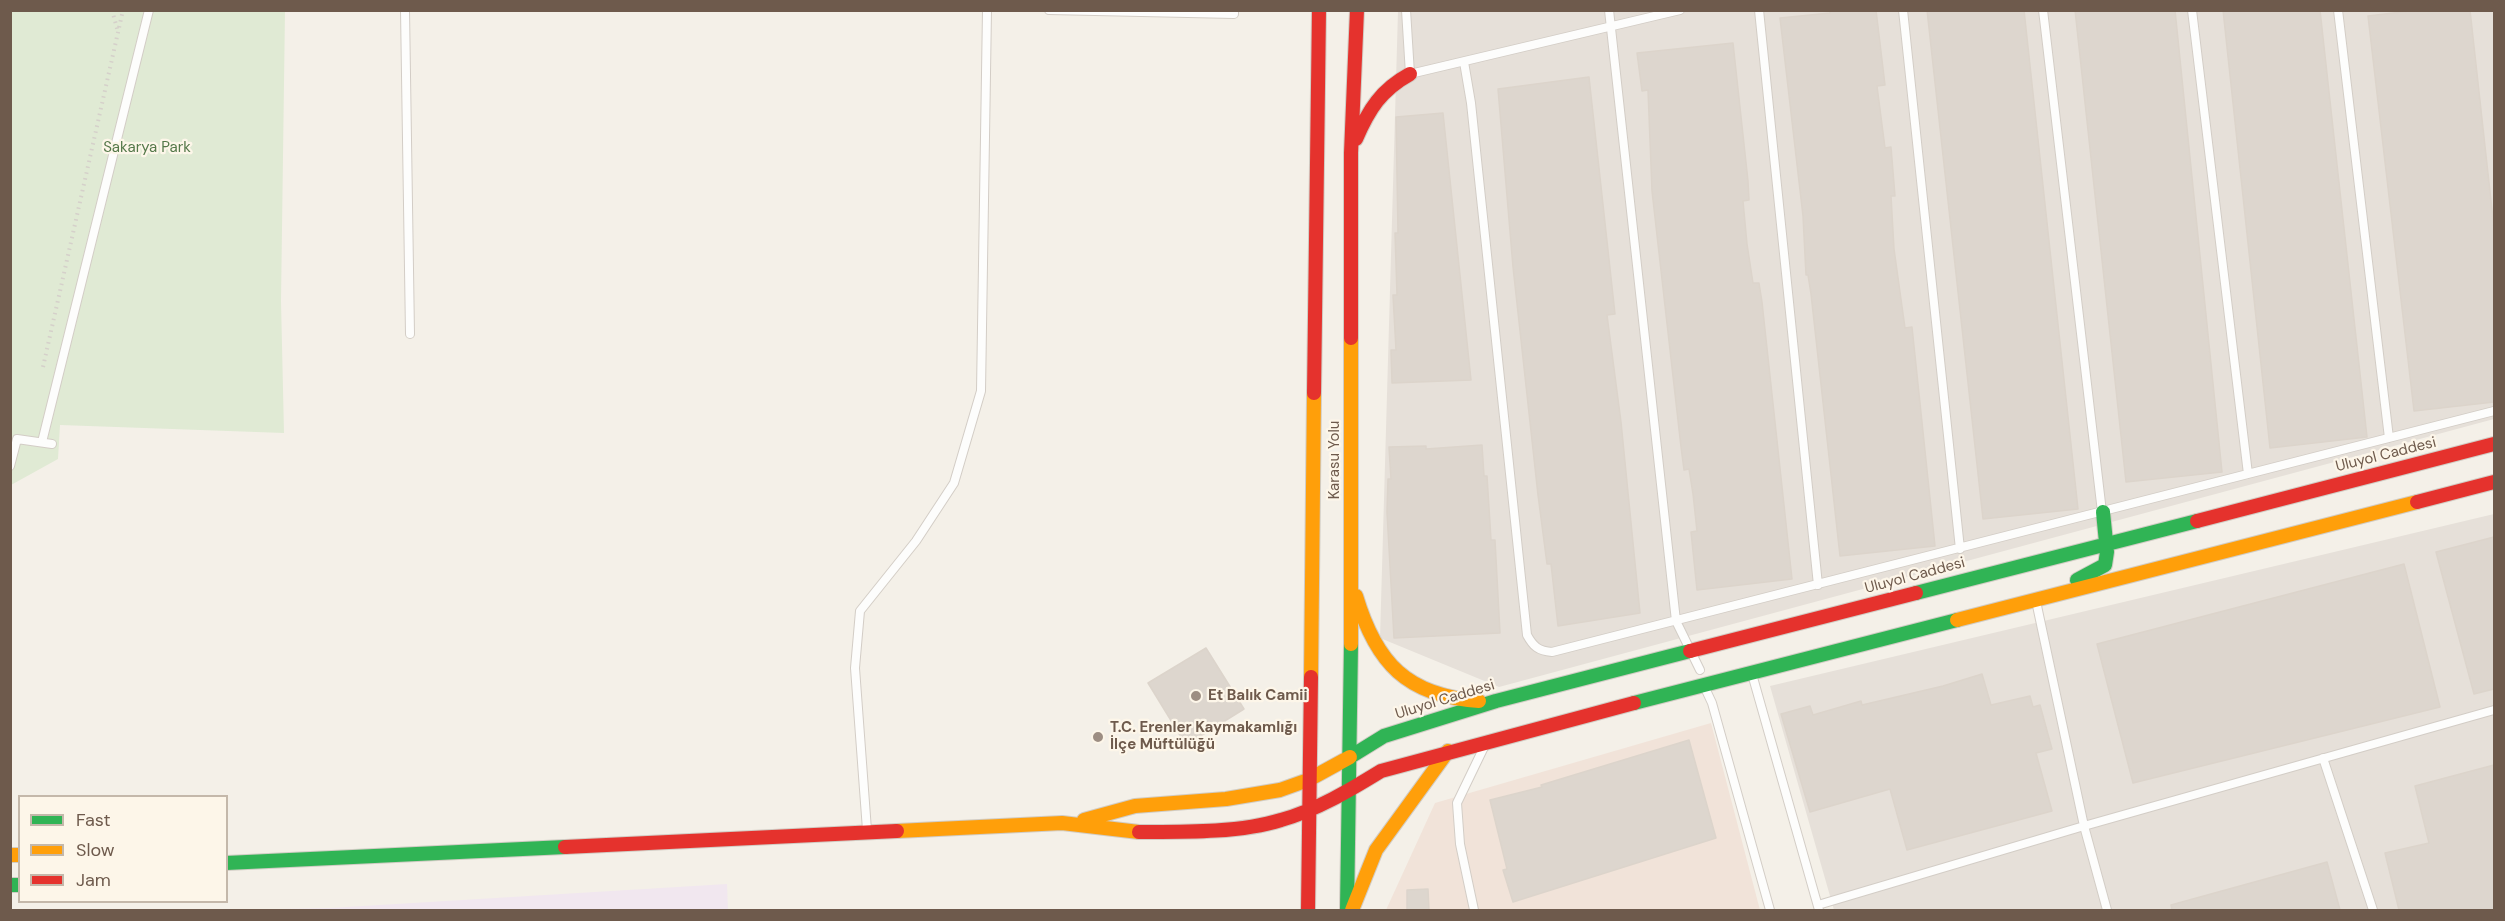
<!DOCTYPE html>
<meta charset="utf-8">
<style>
body{margin:0}
#map{position:relative;width:2505px;height:921px;overflow:hidden;background:#f4f0e8;font-family:"DM Sans",sans-serif}
canvas{display:block}
.frame{position:absolute;inset:0;border:12px solid #6e5a4c;pointer-events:none}
.legend{position:absolute;left:18px;top:795px;width:210px;height:108px;box-sizing:border-box;background:#fdf6e9;border:2px solid #c4b8aa;margin:0;padding:8px 10px;list-style:none;font-size:18px;color:#6e5a4c}
.legend li{display:flex;align-items:center;gap:12px;height:30px}
.legend b{width:30px;border:2px solid #c4b8aa}
</style>
<div id="map">
<canvas width="2505" height="921"></canvas>
<div class="frame"></div>
<ul class="legend">
<li><b style="height:8px;background:#30b455"></b>Fast</li>
<li><b style="height:8px;background:#ff9f0a"></b>Slow</li>
<li><b style="height:8px;background:#e5322d"></b>Jam</li>
</ul>
</div>
<script>
const ctx = document.querySelector('canvas').getContext('2d');
ctx.lineJoin = 'round';
function fillPath(path, color) {
  ctx.fillStyle = color;
  ctx.fill(path, 'evenodd');
}
function stroke(path, color, width, dash) {
  ctx.strokeStyle = color;
  ctx.lineWidth = width;
  ctx.lineCap = dash ? 'butt' : 'round';
  ctx.setLineDash(dash || []);
  ctx.stroke(path);
}
function write(font, color, halo, rows, align = 'center') {
  ctx.font = font + ' "DM Sans",sans-serif';
  ctx.lineWidth = 4.5;
  ctx.setLineDash([]);
  ctx.textBaseline = 'middle';
  ctx.strokeStyle = halo;
  ctx.fillStyle = color;
  for (const [text, x, y, turn = 0] of rows) {
    ctx.save();
    ctx.translate(x, y);
    ctx.rotate((+turn || 0) * Math.PI / 180);
    ctx.textAlign = isNaN(turn) ? turn : align;
    if (halo) ctx.strokeText(text, 0, 0);
    ctx.fillText(text, 0, 0);
    ctx.restore();
  }
}
const commercial = new Path2D(`
 M1711,723L1760,910H1386L1435,803Z`);
const industrial = new Path2D(`
 M1398,11H2494V419L1499,687L1380,638Z
 M2494,514V910H1834L1770,686Z`);
const education = new Path2D(`
 M727,884L728,910H226L330,908Z`);
const green = new Path2D(`
 M11,11H285L281,301L284,433L60,425L58,459L11,485Z`);
const building = new Path2D(`
 M1830,10H1876L1885,85L1877,86L1885,148L1891,147L1895,196H1891L1894,249L1905,328L1912,327L1935,546L1840,556L1811,294L1808,275H1806L1803,216L1780,18L1830,13Z
 M1927,10H2024L2078,509L1983,519Z
 M2075,10H2175L2222,472L2126,482Z
 M2223,10H2320L2367,437L2270,448Z
 M2418,10H2470L2494,228V402L2414,411L2368,16Z
 M1733,43L1748,181L1749,200L1743,201L1747,244L1753,283H1759L1762,302L1792,579L1697,590L1691,532L1697,531L1693,494L1689,469L1684,470L1681,447L1652,191L1648,90L1642,91L1637,53Z
 M1589,77L1615,314L1607,315L1621,422L1640,613L1558,626L1551,564H1547L1538,495L1513,267L1498,89Z
 M1443,113L1471,380L1392,383L1391,350H1396L1393,295H1397L1395,233H1398L1396,117Z
 M1482,445L1484,476H1487L1491,540H1495L1500,633L1394,638L1387,512L1388,479H1391L1389,447L1426,446V449Z
 M2494,537V689L2474,694L2436,552Z
 M2404,564L2440,707L2133,783L2097,644Z
 M1206,648L1244,709L1186,745L1148,683Z
 M1982,674L1991,705L2030,696L2033,707L2040,705L2052,749L2036,753L2052,811L1907,850L1890,789L1810,812L1781,714L1810,706L1813,715L1861,701L1862,705L1943,686Z
 M1689,740L1716,838L1513,902L1503,870L1507,869L1490,800L1542,787L1541,785Z
 M2494,765V910H2399L2385,853L2429,843L2415,786Z
 M2327,862L2340,910H2172L2171,905Z
 M1428,889L1429,910H1407V890Z`);
const path = new Path2D(`
 M112,10L118,32
 M43,367L123,10`);
const lane = new Path2D(`
 M405,10L410,334
 M1049,10L1234,14V10
 M1406,10L1410,74L1680,10
 M1609,10L1676,621L1700,670
 M1759,10L1818,585
 M1903,10L1960,549
 M2043,10L2102,512
 M2192,10L2248,474
 M2338,10L2389,438
 M1464,62L1471,103L1527,635C1533,646 1538,651 1552,652L2494,411
 M42,442L149,10
 M10,466L17,439L52,444
 M2036,601L2084,826L2107,910
 M1752,674L1819,910
 M1705,688L1712,703L1770,910
 M2323,758L2373,910
 M867,830L855,668L860,611L916,541L954,483L981,391L987,10
 M1818,905L2084,826L2494,710
 M1474,910L1460,844L1457,803L1485,745`);
const fast = new Path2D(`
 M2077,580L2105,565L2107,552L2103,512
 M1916,593L2197,521
 M1634,703L1957,620
 M1350,757L1384,736L1496,701L1690,651
 M226,863L565,847
 M10,885H20
 M1347,910L1351,644`);
const slow = new Path2D(`
 M1351,338V644
 M1356,596C1376,663 1407,696 1479,701
 M1957,620L2417,502
 M1311,677L1314,393
 M1084,820L1135,806L1226,799L1280,790L1308,780L1350,757
 M897,831L1062,823L1139,832
 M10,855H20
 M1352,910L1376,850L1448,751`);
const jam = new Path2D(`
 M1356,139C1369,109 1381,90 1410,74
 M1351,338V153L1357,10
 M1314,393L1319,10
 M2417,502L2494,482
 M2197,521L2494,444
 M1690,651L1916,593
 M1139,832C1182,832 1240,833 1281,820C1317,810 1350,790 1381,771L1634,703
 M565,847L897,831
 M1308,910L1311,677`);
const markers = [
 [1196,696,6,"#9d8e83"],
 [1098,737,6,"#9d8e83"]
];
const parkNames = [
 ["Sakarya Park",147,148]
];
const streetNames = [
 ["Uluyol Caddesi",2386,455,-14],
 ["Karasu Yolu",1335,460,-90],
 ["Uluyol Caddesi",1915,576,-15],
 ["Uluyol Caddesi",1445,700,-17]
];
const poiNames = [
 ["Et Balık Camii",1208,696],
 ["T.C. Erenler Kaymakamlığı",1110,728],
 ["İlçe Müftülüğü",1110,745]
];
fillPath(commercial, '#f1e3d9');
fillPath(industrial, '#e6e0d9');
fillPath(education, '#f1e7ef');
fillPath(green, '#e0ead4');
fillPath(building, '#ddd6ce');
stroke(building, '#dcd4cb', 1.5);
stroke(lane, '#d3cdc6', 10);
stroke(fast, '#d1ccc4', 16);
stroke(slow, '#d1ccc4', 16);
stroke(jam, '#d1ccc4', 16);
stroke(path, '#d5d0ca', 4, [1.5, 4.5]);
stroke(lane, '#fdfdfc', 8);
stroke(fast, '#30b455', 14);
stroke(slow, '#ff9f0a', 14);
stroke(jam, '#e5322d', 14);
for (const [x, y, r, color] of markers) {
  const dot = new Path2D();
  dot.arc(x, y, r, 0, 2 * Math.PI);
  ctx.fillStyle = color;
  ctx.fill(dot);
  stroke(dot, '#fdf6e9', 2);
}
write('15px', '#547849', '#fdf6e9', parkNames);
write('15px', '#6e5a4c', '#fdf6e9', streetNames);
write('bold 15px', '#6e5a4c', '#fdf6e9', poiNames, 'left');
</script>
